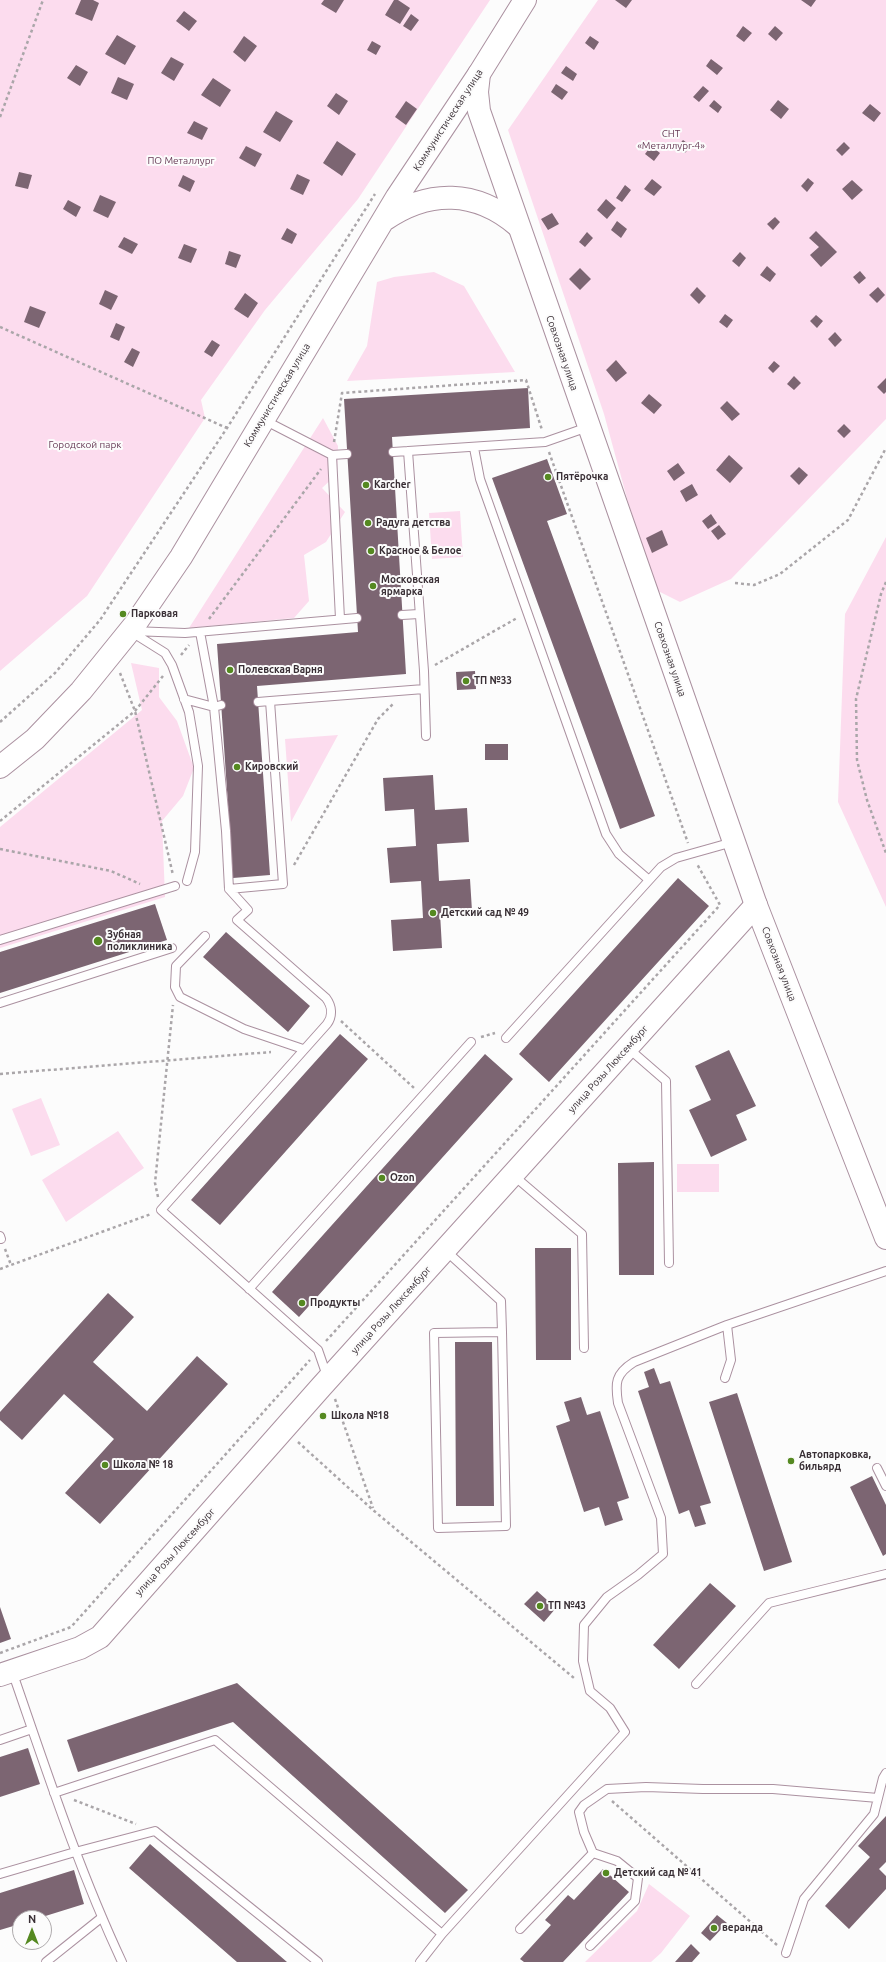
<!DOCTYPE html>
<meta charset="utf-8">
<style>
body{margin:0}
#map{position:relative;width:886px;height:1962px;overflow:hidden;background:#fcfcfc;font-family:Ubuntu,sans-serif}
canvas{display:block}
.north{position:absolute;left:12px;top:1910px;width:40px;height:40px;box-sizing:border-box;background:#fcfcfc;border:1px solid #aeaaac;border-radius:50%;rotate:0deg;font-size:11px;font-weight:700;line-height:16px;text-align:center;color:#392f35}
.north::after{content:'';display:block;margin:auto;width:14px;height:18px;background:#558921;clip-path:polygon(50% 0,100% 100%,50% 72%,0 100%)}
</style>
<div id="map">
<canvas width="886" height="1962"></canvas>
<div class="north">N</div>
</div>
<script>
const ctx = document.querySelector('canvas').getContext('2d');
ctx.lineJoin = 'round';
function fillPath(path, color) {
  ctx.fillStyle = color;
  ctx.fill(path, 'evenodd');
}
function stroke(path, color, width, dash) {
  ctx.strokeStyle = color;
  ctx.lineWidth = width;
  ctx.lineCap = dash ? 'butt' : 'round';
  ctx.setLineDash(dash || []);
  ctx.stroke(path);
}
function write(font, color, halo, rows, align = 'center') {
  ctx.font = font + ' Ubuntu,sans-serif';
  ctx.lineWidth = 4;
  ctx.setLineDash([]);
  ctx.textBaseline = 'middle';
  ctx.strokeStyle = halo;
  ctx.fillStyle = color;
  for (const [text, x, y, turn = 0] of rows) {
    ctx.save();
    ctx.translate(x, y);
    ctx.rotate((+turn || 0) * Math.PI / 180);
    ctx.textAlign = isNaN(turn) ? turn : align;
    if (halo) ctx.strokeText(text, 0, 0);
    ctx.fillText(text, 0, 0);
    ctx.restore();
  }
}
const green = new Path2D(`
 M0,0H490L358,199L265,310L201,400L205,418L87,596L0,671Z
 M598,0H886V419L731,579L680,602L658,591L628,502L604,414L508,130Z
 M434,272L464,286L515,372L347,381L367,346L377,282L394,277Z
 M323,418L338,446L337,474L322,488L345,512L326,542L304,555L309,601L294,618L189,628Z
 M460,511L463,557L432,559L429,513Z
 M886,537V907L838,802L845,614Z
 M131,663L159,668V697L177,721L194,768L183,796L162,821L165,897L0,948V827L142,710Z
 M338,735L291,822L285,739Z
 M41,1098L60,1145L31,1156L12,1109Z
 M118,1131L144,1168L66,1222L42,1180Z
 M677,1164H719V1192H677Z
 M649,1884L690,1916L661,1953L651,1962H585L637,1911Z`);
const building = new Path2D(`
 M81,0H93L99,3L92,21L75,14Z
 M324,0H344L336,13L321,4Z
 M394,0H398L410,8L400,24L385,15Z
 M615,0H632L626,8Z
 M801,0H816L811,7Z
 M184,11L197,21L189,31L176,21Z
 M411,14L419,20L411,31L403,26Z
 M743,26L752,33L744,42L736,36Z
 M775,26L783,33L776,41L768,34Z
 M117,35L136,46L125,65L105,54Z
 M244,36L257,46L245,62L233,52Z
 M590,36L599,42L594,50L585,43Z
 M372,41L381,46L376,55L367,50Z
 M171,57L184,64L174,81L161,73Z
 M711,59L723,68L717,75L706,66Z
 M76,65L88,72L80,86L67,78Z
 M566,66L577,74L573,81L561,73Z
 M118,77L134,84L127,100L111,93Z
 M213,78L231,90L220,107L201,95Z
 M556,84L568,92L562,100L551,92Z
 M703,86L709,91L699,102L693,97Z
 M336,93L348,101L339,115L327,106Z
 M714,100L722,107L718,113L709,106Z
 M778,100L789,109L781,119L770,110Z
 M406,101L417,109L406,125L395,117Z
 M870,104L881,113L874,122L862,113Z
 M276,111L293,121L280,142L263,132Z
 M194,121L208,128L202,140L187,133Z
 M683,140L691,146L685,153L677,147Z
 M337,141L356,154L342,176L323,163Z
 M844,142L850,148L842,156L836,150Z
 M246,146L262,154L255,167L239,158Z
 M651,146L660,153L654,161L645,154Z
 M19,172L32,175L28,189L15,186Z
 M297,174L310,180L303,195L290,189Z
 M183,175L195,181L190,192L178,186Z
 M808,178L814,183L807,192L801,186Z
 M652,179L662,187L654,196L644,189Z
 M852,180L863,190L852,200L842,189Z
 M625,185L631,190L622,202L616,198Z
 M100,195L116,202L108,218L93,211Z
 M606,199L616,208L607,219L597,210Z
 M68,200L81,207L76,217L63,209Z
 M552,213L559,224L548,230L541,219Z
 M775,217L780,222L773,230L767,224Z
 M617,221L627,229L621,238L611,230Z
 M287,228L297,234L292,244L281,239Z
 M816,231L837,252L821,267L810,255L819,247L809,238Z
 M587,232L593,238L585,247L579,242Z
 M124,237L138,244L132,254L118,247Z
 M184,244L197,249L191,263L178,258Z
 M229,251L241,255L236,268L225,264Z
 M740,252L746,258L739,267L732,261Z
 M767,266L776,274L770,282L760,275Z
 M580,268L591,279L580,290L569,279Z
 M860,271L866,278L859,284L853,277Z
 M697,287L706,296L699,304L690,295Z
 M878,287L885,295L877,303L869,295Z
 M105,290L118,296L111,310L99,304Z
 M245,293L258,303L248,318L234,309Z
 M30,306L46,312L39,328L24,322Z
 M725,314L733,320L727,328L719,322Z
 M816,315L823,321L817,328L810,321Z
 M116,323L125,327L119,341L110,337Z
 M835,332L842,340L835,347L828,339Z
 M212,340L220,345L212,357L204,352Z
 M132,348L140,352L133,367L124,362Z
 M616,360L627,373L616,382L606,370Z
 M774,361L780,366L773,373L768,368Z
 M794,376L801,383L794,390L787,384Z
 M886,378V392L884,394L877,387Z
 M528,388L530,428L392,437L406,674L257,686L270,875L233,878L217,644L358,632L344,399Z
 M649,394L662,405L654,414L641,403Z
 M727,401L740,414L732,421L720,408Z
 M844,424L851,431L844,438L837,431Z
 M729,455L743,468L730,483L716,470Z
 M547,459L567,514L547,521L655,816L620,829L492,478Z
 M678,463L685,473L674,481L667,471Z
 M799,467L808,475L799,485L790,476Z
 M692,484L698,495L686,502L680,491Z
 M711,514L717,523L708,529L702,521Z
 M719,525L726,534L718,540L711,531Z
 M662,530L668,545L652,553L646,538Z
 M475,671L476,689L457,690L456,672Z
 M485,744H508V760H485Z
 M433,775L435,810L467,808L469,842L437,844L439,881L470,879L472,911L440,913L442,948L393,951L391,920L423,918L421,881L390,883L387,848L416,846L414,809L385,811L383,778Z
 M678,878L709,906L549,1082L519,1054Z
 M155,904L167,940L0,993V952Z
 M226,932L310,1006L288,1032L203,957Z
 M340,1034L368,1059L220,1225L191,1200Z
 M729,1050L756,1106L736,1115L747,1140L711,1157L689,1110L711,1100L695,1066Z
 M485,1054L513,1079L299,1317L272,1292Z
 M654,1162V1275H619L618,1163Z
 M535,1248H571V1360H536Z
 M108,1293L134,1317L93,1362L147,1411L197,1356L228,1384L100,1524L65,1493L114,1439L64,1394L22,1440L0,1420V1412Z
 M455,1342H492L494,1506H456Z
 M654,1368L660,1384L670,1381L711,1503L700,1506L706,1524L695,1527L689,1510L679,1514L638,1391L649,1387L644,1372Z
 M737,1393L792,1562L764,1571L709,1402Z
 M581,1397L587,1415L600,1411L629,1498L617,1502L623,1520L605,1526L599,1507L584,1512L556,1426L570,1421L564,1402Z
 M872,1476L886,1505V1554L883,1556L850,1487Z
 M710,1583L736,1606L679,1669L653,1645Z
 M537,1591L556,1608L544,1622L524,1604Z
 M0,1607L11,1639L0,1643Z
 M237,1683L468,1890L445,1913L233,1722L78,1772L67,1740Z
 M28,1748L40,1784L0,1797V1757Z
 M886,1816V1862L879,1869L886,1876V1889L849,1929L825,1906L870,1857L858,1846Z
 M150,1844L287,1962H237L129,1868Z
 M603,1869L629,1892L563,1962H524L520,1959L551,1925L545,1920L568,1895L574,1900Z
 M74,1870L84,1904L39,1918H20V1924L0,1930V1893Z
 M717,1915L727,1923L710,1941L701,1933Z
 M691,1944L700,1953L692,1962H675Z`);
const path = new Path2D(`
 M0,117L43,0
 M0,327L227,428
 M334,442L342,393L526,380L542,430
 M549,452L688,843
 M886,582L881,594L856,699L857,760L867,800L886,853
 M735,583L754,585L780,574L848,520L886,448
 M209,619L321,469
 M181,655L189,645
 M435,665L517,618
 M120,673L135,711L173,875
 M0,722L55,673L100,620L227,428L375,194
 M0,821L135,711L163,676
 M0,849L111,871L140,884
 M294,865L378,719L393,704
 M341,1021L414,1088
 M481,1037L495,1033
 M0,1074L271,1052
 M158,1197L155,1183L173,1005
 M5,1249L11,1265
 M0,1269L151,1214
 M326,1341L720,905L697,864
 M335,1399L373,1508
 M298,1442L373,1510L574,1678
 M0,1653L71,1627L310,1360
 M74,1800L136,1824
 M612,1801L777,1945`);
const lane = new Path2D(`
 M264,420L332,455L347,454
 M474,448L480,479L606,834L619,854L649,880
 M408,451L424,671L426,736
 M393,452L545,442L588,427
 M332,455L340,619
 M402,615L419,614
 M130,631L165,653L172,665L189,712L198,766L195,852L187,881
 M132,631L185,633L357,618
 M200,632L214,707L226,831L229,889
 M184,699L214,707L221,705
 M258,702L270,701
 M205,936L176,966L175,987L180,997L244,1029L303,1049
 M0,940L175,886
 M0,1003L172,948
 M506,1038L661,867L676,858L733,842
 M628,1048L666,1081L669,1263
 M513,1175L582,1234L584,1348
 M0,1236L1,1239
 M445,1250L501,1301L502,1332L506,1526L438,1528L434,1333L502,1332
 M249,1289L471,1042
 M327,1376L318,1350L161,1210L327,1024C333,1016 332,1006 326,998L237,920L248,910L229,889L283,884L270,701L424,689
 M725,1378L731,1360L727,1325
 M877,1468L886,1486
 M12,1671C46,1769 78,1868 122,1962
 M696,1684L769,1603L886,1574
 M0,1740L32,1729
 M54,1793L215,1740L442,1934
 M0,1874L75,1852L155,1831L318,1962
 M520,1929L593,1853
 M590,1946L635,1901L638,1878L617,1861L593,1853L584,1832L579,1812L584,1805L607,1789L646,1787L703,1789H773L878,1798
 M786,1953L804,1899L874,1814L883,1778L886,1773
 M46,1962L101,1918
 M420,1962L442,1934L625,1732L610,1708L590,1691L583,1661L584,1625L607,1597L638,1575L663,1554L661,1518L618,1403C615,1383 615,1374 634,1362L727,1325L886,1271`);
const secondary = new Path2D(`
 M384,220C429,189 476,190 517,225
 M0,767L35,739L81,691L136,623L181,557L397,197L479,74
 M0,1675L80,1648L100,1637L321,1387L756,905`);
const primary = new Path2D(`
 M525,0L479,74L477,92L479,111L756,905L886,1238`);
const markers = [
 [548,477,4,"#558921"],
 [366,485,4,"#558921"],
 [368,523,4,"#558921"],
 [371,551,4,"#558921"],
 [373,586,4,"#558921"],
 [123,614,4,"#558921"],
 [230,670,4,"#558921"],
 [466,681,4,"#558921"],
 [237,767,4,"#558921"],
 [433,913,4,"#558921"],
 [98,941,5,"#558921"],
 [382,1178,4,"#558921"],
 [302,1303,4,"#558921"],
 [323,1416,4,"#558921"],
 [791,1461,4,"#558921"],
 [105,1465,4,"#558921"],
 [540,1606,4,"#558921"],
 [606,1873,4,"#558921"],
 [714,1928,4,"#558921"]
];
const streetNames = [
 ["Коммунистическая улица",448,120,-57],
 ["Совхозная улица",562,353,71],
 ["Коммунистическая улица",277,395,-59],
 ["Совхозная улица",670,659,71],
 ["Совхозная улица",779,964,69],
 ["улица Розы Люксембург",608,1069,-48],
 ["улица Розы Люксембург",391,1310,-48],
 ["улица Розы Люксембург",175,1552,-48]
];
const parkNames = [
 ["СНТ",671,134],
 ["«Металлург-4»",671,146],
 ["ПО Металлург",181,161],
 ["Городской парк",85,445]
];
const poiNames = [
 ["Пятёрочка",556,477],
 ["Karcher",374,485],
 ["Радуга детства",376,523],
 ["Красное & Белое",379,551],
 ["Московская",381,580],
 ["ярмарка",381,592],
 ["Парковая",131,614],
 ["Полевская Варня",238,670],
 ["ТП №33",474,681],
 ["Кировский",245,767],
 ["Детский сад № 49",441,913],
 ["Зубная",107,935],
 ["поликлиника",107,947],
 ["Ozon",390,1178],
 ["Продукты",310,1303],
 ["Школа №18",331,1416],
 ["Автопарковка,",799,1455],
 ["бильярд",799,1467],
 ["Школа № 18",113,1465],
 ["ТП №43",548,1606],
 ["Детский сад № 41",614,1873],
 ["веранда",722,1928]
];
fillPath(green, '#fcdcee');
fillPath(building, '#7c6572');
stroke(lane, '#ab91a0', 10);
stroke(secondary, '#ab91a0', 24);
stroke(primary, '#ab91a0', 24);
stroke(path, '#aaa6a9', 2.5, [3, 3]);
stroke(lane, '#fff', 8);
stroke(secondary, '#fff', 22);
stroke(primary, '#fff', 22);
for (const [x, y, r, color] of markers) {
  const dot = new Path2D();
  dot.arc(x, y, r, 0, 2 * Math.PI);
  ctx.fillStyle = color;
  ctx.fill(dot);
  stroke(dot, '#fcfcfc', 1.5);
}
write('10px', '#392f35', '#fcfcfc', streetNames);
write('10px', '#673b56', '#fcfcfc', parkNames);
write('bold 10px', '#392f35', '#fcfcfc', poiNames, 'left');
</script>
